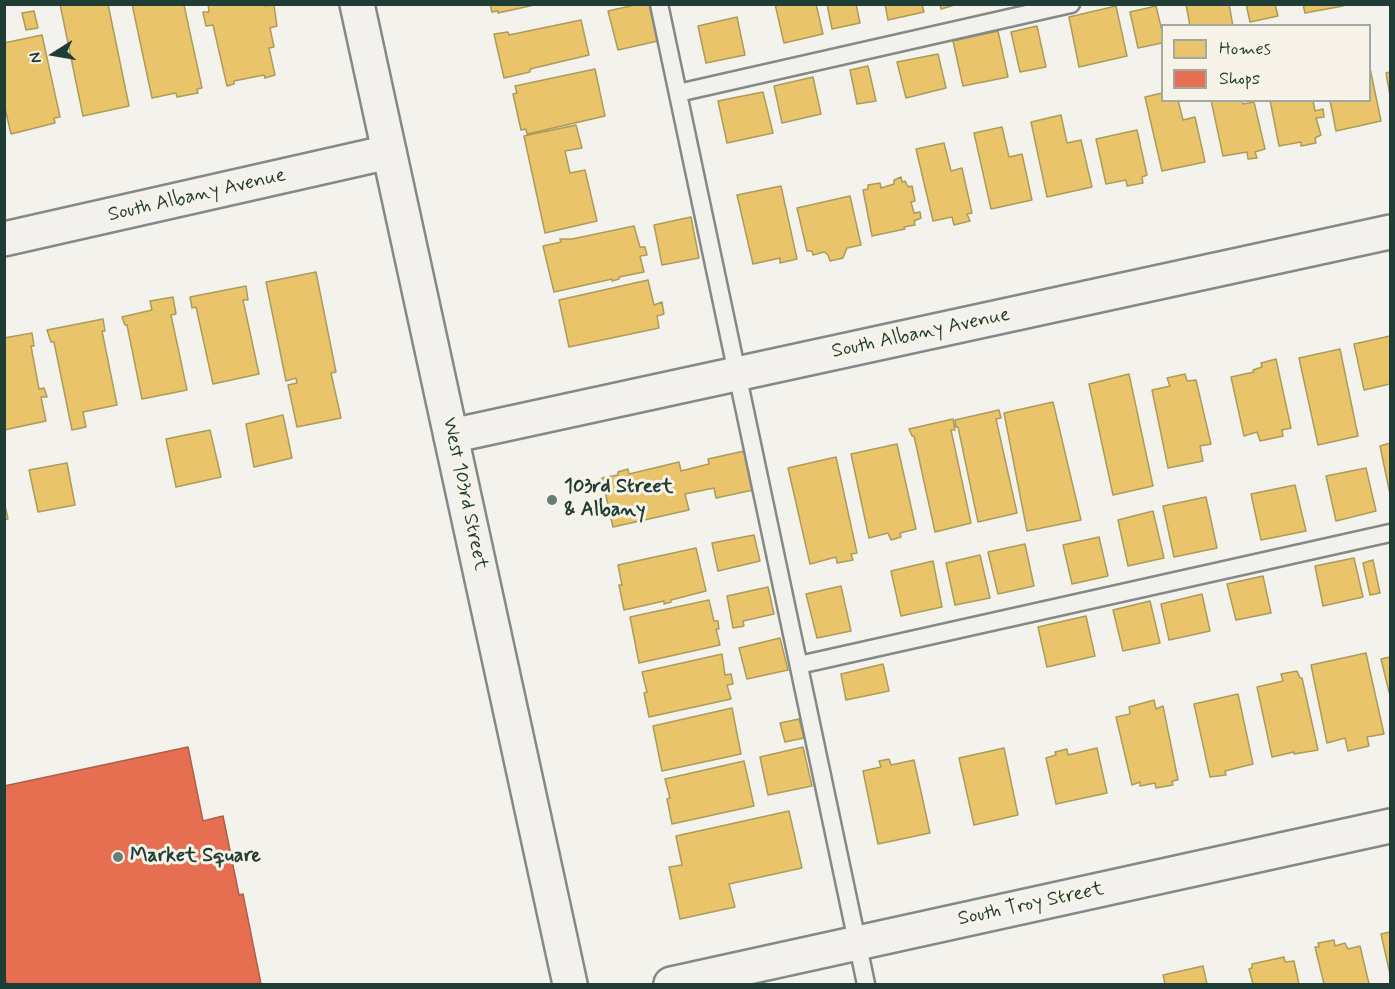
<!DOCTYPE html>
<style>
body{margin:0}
#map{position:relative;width:1395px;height:989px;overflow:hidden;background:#f4f2ec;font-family:Mynerve,sans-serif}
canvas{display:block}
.frame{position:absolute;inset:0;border:6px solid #1f3d34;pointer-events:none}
.legend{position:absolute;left:1161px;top:24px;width:210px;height:78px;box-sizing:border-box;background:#f7f3e8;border:2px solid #a1aaa0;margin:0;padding:8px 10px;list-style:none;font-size:18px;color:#1f3d34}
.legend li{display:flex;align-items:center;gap:12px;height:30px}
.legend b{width:30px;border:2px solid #a1aaa0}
.north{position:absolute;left:24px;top:24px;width:60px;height:60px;-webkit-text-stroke:4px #f7f3e8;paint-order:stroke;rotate:259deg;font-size:16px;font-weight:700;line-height:24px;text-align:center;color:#1f3d34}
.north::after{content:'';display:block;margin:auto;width:21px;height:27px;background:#1f3d34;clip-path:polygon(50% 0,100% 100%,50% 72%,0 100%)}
</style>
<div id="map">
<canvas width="1395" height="989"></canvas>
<div class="frame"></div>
<ul class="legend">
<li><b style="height:16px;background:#e9c46a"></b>Homes</li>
<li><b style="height:16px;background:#e76f51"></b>Shops</li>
</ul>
<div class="north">N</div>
</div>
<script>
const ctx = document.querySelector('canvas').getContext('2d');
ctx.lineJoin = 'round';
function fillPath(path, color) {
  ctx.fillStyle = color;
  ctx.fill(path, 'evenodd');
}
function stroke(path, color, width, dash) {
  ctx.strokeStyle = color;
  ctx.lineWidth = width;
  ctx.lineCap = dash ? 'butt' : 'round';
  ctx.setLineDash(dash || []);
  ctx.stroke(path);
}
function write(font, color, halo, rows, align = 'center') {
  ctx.font = font + ' Mynerve,sans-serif';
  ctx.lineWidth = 6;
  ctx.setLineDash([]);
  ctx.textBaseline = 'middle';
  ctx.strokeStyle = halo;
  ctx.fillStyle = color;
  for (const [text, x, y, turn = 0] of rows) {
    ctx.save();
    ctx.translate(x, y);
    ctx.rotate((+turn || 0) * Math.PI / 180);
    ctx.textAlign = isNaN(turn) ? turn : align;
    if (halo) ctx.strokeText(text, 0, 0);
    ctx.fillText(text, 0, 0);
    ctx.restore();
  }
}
const homes = new Path2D(`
 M60,4H108L129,106L83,116Z
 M132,4L184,5L202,88L197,89L198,93L177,97L176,93L152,98Z
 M208,4H265V6L274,5L277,26L270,28L274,47L269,48L275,75L265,78L264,75L234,81V84L227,86L213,25L206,26L203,12H209Z
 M490,4H539L498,13V11L492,12Z
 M639,4H651L658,41L618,50L608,11Z
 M775,4H816L823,34L784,43Z
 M827,4H856L860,23L832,29Z
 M885,4H922L924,12L888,20Z
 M940,4H958L941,9Z
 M1186,4H1229L1233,26H1190Z
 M1246,4H1275L1278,16L1250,22Z
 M1303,4H1342L1343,6L1305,13Z
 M1116,6L1127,56L1079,67L1069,17Z
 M1156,6L1162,31V43L1138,48L1130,12Z
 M34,11L38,28L26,30L22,13Z
 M737,17L745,55L706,63L698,26Z
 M581,20L589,55L530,69V72L504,78L494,34L508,32L509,35Z
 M1037,26L1046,67L1020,72L1011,32Z
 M998,31L1008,77L963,86L953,41Z
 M42,35L60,117L54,118L55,123L11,134L4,104V43Z
 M938,54L946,88L906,98L897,62Z
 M868,66L876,101L857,104L850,70Z
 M1370,68L1381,121L1336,131L1330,100H1370Z
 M595,69L605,116L527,134L526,129L521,130L513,94L517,93L515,86Z
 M1390,72V95L1386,73Z
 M813,77L821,114L782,123L774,86Z
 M763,92L773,133L727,143L718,101Z
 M1162,93V100H1178L1183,120L1195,117L1205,162L1162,171L1145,97Z
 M1211,100H1242L1243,104L1254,102L1265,149L1255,152L1257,158L1248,159L1247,152L1223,156Z
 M1270,100H1313L1315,111L1323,109L1324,117L1316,118L1321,135L1315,138L1316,143L1301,146V142L1279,146Z
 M1061,115L1067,143L1081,140L1092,187L1047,197L1031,122Z
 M576,125L582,148L565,151L570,173L585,170L597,221L545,233L524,136Z
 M1002,127L1009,157L1022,154L1032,200L991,209L974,133Z
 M1137,130L1147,175L1142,177L1143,183L1127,186L1126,180L1106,184L1096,139Z
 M944,143L951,171L962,168L972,213L967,214L970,221L954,225L952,217L933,221L916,149Z
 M901,177L902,182L905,181L908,187L912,186L915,201L911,202L914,213L920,212L921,218L914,221L915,225L904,227L905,229L872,236L863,190L868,189V185L880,183L881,188L894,184V180Z
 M781,186L797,259L780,263V258L753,264L737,195Z
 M850,196L861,245L847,248L843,258L830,261L828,255L824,252L813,255L812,251H807L797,208Z
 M691,217L699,258L662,265L654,225Z
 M634,226L640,247H645L647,255L640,256L644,272L619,277V279L612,281V279L554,292L543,246L561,242L560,239H572Z
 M316,272L336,372L331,373L341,418L297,427L288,385L297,383L296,378L286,381L266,282Z
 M648,280L654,305L662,302L664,314L657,316L659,328L569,347L559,300Z
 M246,286L248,300H243L259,374L213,384L196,307L192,308L190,297Z
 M173,297L176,314L171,315L187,390L142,399L127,325H125L122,317L152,310L150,301Z
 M103,319L105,331H102L117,405L83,412L86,427L72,430L54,342H51L47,330Z
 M32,333L34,346H31L39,389L44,388L47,397H41L46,421L4,430V338Z
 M1390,336V384L1364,390L1354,344Z
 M1340,349L1358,436L1318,445L1299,358Z
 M1276,359L1291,428L1282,430L1283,436L1260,441L1257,432L1244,436L1231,377L1254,372L1253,370L1262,367L1261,363Z
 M1129,374L1153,486L1113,495L1089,384Z
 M1185,374L1187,381L1196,380L1211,444L1200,446L1203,461L1168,468L1152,390L1170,386L1167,378Z
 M1053,402L1081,520L1027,531L1004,413Z
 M999,410L1001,418L996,419L1017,513L978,522L958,427H956L955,420Z
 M283,415L292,458L254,467L246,424Z
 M953,419L955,430H951L971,523L935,532L914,436H912L909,429Z
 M210,430L221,477L176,487L166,439Z
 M1390,443V494L1380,446Z
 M897,444L916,529L900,533L901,537L891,540L888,533L869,538L851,454Z
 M744,451L753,490L716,498L714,488L685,494L689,510L613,527L602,478L618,475V472L628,469L629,474L679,462L681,471L709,464L708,459Z
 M836,457L857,553L851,554L853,560L837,563L836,557L810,564L788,468Z
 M67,463L75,505L38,512L29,470Z
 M1366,468L1376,511L1336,521L1326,476Z
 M1295,485L1306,531L1261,540L1251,494Z
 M1206,497L1217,548L1174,557L1163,506Z
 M4,501L8,519L4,520Z
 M1153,511L1164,558L1128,566L1118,520Z
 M754,535L760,561L718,571L712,543Z
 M1099,537L1108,576L1072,584L1063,545Z
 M1025,544L1034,586L998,594L988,552Z
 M696,548L706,591L671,600V602L664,604V601L624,610L619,585H622L618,565Z
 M980,555L990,598L955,605L946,563Z
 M1354,558L1363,597L1323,606L1315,566Z
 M1373,560L1380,593L1370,595L1363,563Z
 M933,561L942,607L901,616L891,571Z
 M1263,576L1271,613L1236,620L1227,584Z
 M841,586L851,631L817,638L806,594Z
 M768,587L774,614L743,621L744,626L733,628L727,596Z
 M1202,594L1210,631L1169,640L1161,604Z
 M709,600L714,621H718L719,629H716L720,645L639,663L630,617Z
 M1150,601L1160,643L1123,651L1113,610Z
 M1086,616L1095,656L1047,667L1038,627Z
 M780,638L788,670L747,679L739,648Z
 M1366,653L1384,734L1367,737L1369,746L1348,751L1345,738L1327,743L1311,665Z
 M722,654L725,675L731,674L733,684L727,685L731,699L649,717L644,693L647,692L642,672Z
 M1390,657V692H1389L1381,659Z
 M883,664L889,691L846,700L841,674Z
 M1297,671L1300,678H1302L1318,750L1294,754V752L1272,757L1257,687L1283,681L1281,674Z
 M1238,694L1253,764L1225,771L1226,775L1210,777L1194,704Z
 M1154,700L1156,709L1163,706L1178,780L1172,781L1173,785L1156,788L1155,783L1140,786V782L1132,785L1116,717L1130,714L1129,707Z
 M732,708L741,754L662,771L653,726Z
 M799,719L804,738L785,742L780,723Z
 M803,747L812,786L768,795L760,757Z
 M1004,748L1018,815L974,825L959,758Z
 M1097,748L1107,793L1056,804L1046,758L1056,755L1055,752L1067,749L1068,755Z
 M889,759L891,765L914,760L930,833L878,844L863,771L881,767L879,761Z
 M744,761L754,806L672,824L667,799L670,798L665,779Z
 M789,811L802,868L729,884L735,907L680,919L669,867L682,865L676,836Z
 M1390,932V974L1381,934Z
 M1334,940L1335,946L1345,943L1348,949L1360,946L1369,984H1324L1315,947H1319L1318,943Z
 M1284,957L1285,962L1294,961L1299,984H1253L1249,969L1252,968V964Z
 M1203,966L1207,984H1165L1163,975Z`);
const shops = new Path2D(`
 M188,747L203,821L223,816L239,895L243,894L261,984H7L4,972V786Z`);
const lane = new Path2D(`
 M659,4L866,984
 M678,93L1071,4
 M799,665L1390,533`);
const street = new Path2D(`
 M4,239L389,152
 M451,436L1390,232
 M671,984L1390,826`);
const secondary = new Path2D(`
 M357,4L570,984`);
const markers = [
 [552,500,6,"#6a7c74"],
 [118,857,6,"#6a7c74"]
];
const streetNames = [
 ["South Albany Avenue",197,196,-13],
 ["South Albany Avenue",921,334,-12],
 ["West 103rd Street",464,494,78],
 ["South Troy Street",1031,905,-12]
];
const poiNames = [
 ["103rd Street",564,488],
 ["& Albany",564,511],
 ["Market Square",130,857]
];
fillPath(homes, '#e9c46a');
stroke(homes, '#ac9c5a', 1.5);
fillPath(shops, '#e76f51');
stroke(shops, '#ab6048', 1.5);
stroke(lane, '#848985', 21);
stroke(street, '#848985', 38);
stroke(secondary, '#848985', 38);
stroke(lane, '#f2f1ed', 16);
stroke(street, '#f2f1ed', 33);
stroke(secondary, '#f2f1ed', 33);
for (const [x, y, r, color] of markers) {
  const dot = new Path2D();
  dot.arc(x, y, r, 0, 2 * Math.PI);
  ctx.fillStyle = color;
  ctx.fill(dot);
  stroke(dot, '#f7f3e8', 2);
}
write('20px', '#1f3d34', '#f7f3e8', streetNames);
write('bold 20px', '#1f3d34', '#f7f3e8', poiNames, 'left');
</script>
